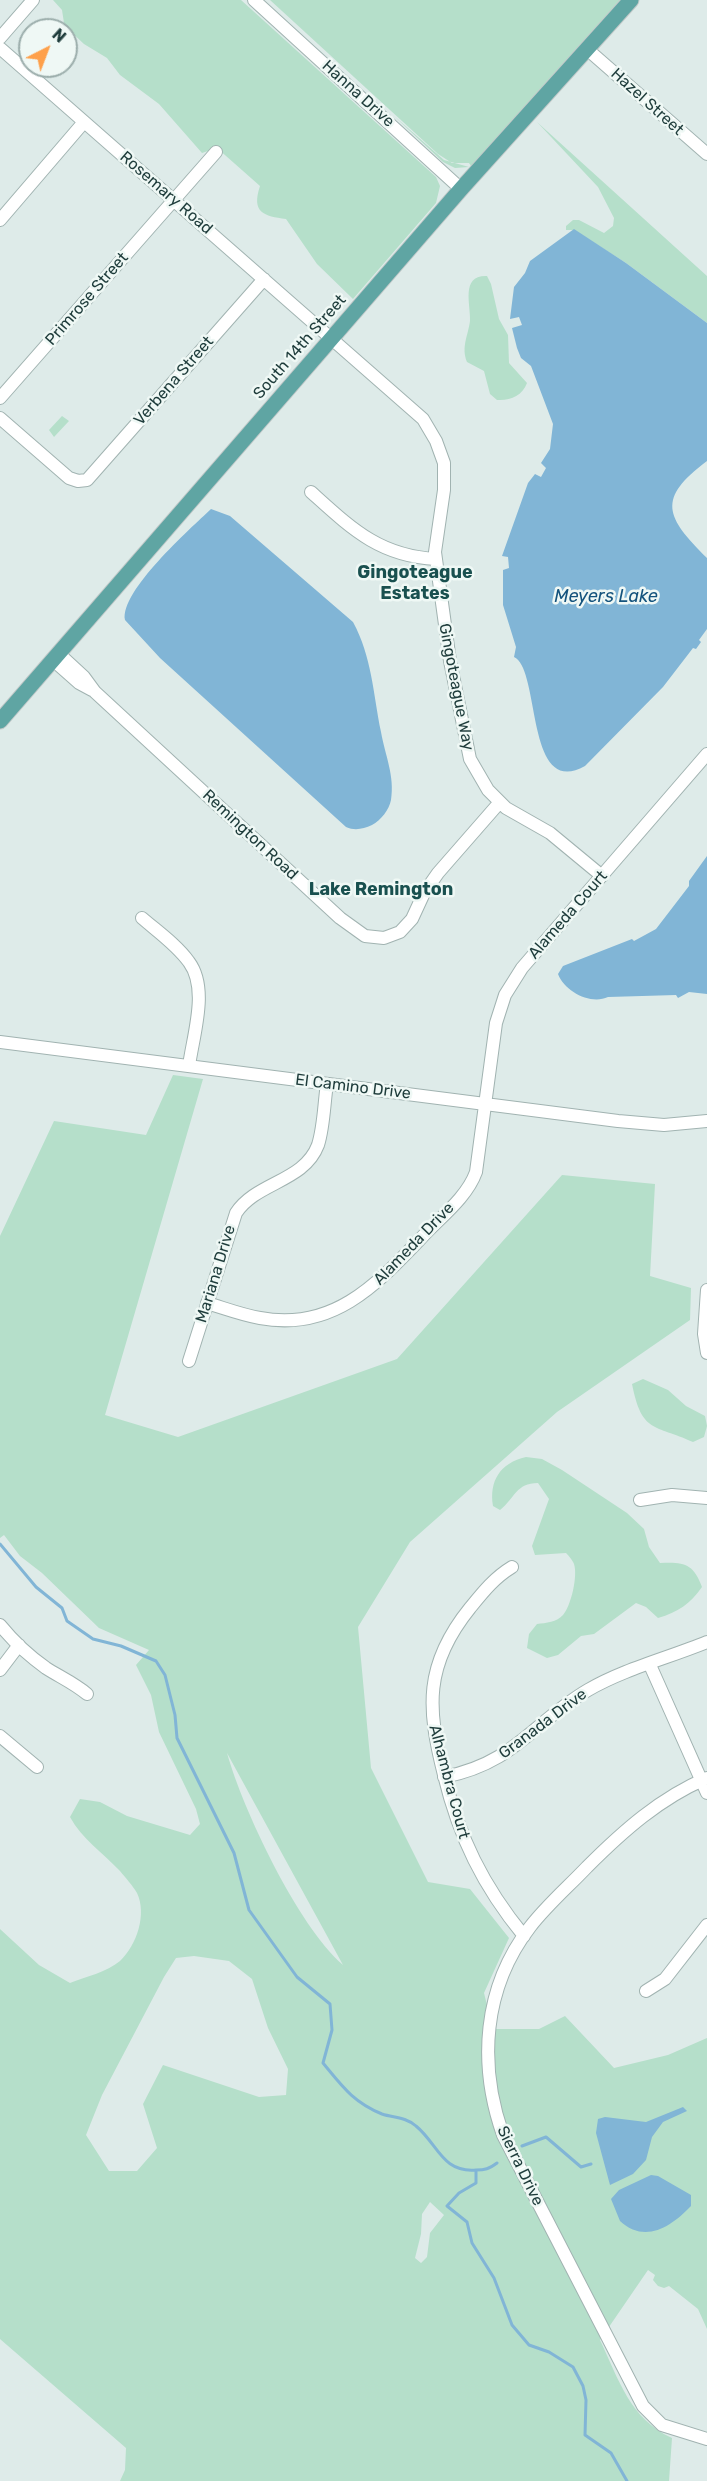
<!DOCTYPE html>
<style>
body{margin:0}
#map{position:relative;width:707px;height:2481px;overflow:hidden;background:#deebe9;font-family:Rubik,sans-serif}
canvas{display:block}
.north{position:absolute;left:18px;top:18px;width:60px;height:60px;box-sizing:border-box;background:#eff8f5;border:2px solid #9badab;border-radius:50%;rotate:42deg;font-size:16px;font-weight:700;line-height:24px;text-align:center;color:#1e3c3b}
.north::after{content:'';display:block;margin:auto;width:21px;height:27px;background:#fea04a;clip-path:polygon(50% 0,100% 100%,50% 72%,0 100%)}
</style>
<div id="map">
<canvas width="707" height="2481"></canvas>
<div class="north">N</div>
</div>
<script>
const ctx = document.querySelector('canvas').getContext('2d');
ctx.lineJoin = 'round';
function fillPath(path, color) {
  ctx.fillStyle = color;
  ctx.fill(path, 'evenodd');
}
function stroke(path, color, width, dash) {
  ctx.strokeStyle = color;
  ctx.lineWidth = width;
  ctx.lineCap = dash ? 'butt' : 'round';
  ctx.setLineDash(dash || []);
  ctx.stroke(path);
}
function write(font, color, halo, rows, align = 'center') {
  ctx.font = font + ' Rubik,sans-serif';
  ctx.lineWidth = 5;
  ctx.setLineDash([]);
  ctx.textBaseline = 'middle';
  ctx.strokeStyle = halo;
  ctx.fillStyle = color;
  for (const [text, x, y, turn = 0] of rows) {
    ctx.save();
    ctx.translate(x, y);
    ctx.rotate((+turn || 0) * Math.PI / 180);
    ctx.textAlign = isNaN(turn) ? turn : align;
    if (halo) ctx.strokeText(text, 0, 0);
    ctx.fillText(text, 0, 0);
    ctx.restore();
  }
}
const green = new Path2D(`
 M53,0H241L436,177L440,186L436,203L353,299L317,264L286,219C264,216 251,213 260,186L217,148L202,153L159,104L120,75L107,58L84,44L68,29L64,23L62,10Z
 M270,0H620L471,166L469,163H452L438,154Z
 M393,115L444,160L469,167L455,168L443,162Z
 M537,122L707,276V323L626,263L574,230H566V226L573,220H579L604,233L613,226L614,218L598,187Z
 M487,276L491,284L499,319L508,335L509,363L527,383C522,396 510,401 497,400L490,394L484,371L467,362C461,347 468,336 470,321C471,305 460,275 487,276Z
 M62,416L69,421L54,437L49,430Z
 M173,1075L203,1079L105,1415L178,1437L397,1359L562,1175L655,1184L650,1276L691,1288L690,1320L557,1412L410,1542L358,1627L371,1768L428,1882L470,1889L509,1938L484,1993L493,2029H539L565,2016L614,2068L668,2055L707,2038V2329L698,2309L669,2286L664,2288L658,2286L653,2280L655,2275L648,2270L600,2340C619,2380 630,2419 672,2438L669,2481H120L125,2470L126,2448L0,2339V1929L39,1965L70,1983C85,1977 107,1972 120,1961C137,1945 147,1914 137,1893C133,1886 125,1877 120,1871C103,1853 82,1839 70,1817L80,1799L100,1802L127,1816L190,1835L200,1824L196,1809L159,1732L151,1695L136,1665L149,1650L99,1628L42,1573L20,1556L4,1535L0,1538V1236L54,1121L146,1135ZM227,1753L343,1965C298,1926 243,1810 227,1753ZM194,1956L229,1961L252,1979L268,2028L288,2069L286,2095L259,2097L163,2065L143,2104L157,2148L137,2171H109L86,2135L102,2095L164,1977L176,1958ZM430,2202L444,2215L430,2233L427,2257L421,2263L415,2258L421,2234L422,2214Z
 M643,1379L668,1390L686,1406L705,1416L707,1426L704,1437L693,1442C654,1424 642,1434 632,1384Z
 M526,1457L542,1459L562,1470L627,1513L644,1529L649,1547L660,1563C684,1562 693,1563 702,1587C690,1604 678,1612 658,1618L646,1607L636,1603L594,1634L581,1636L558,1655L547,1658L527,1648L529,1634L537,1624C546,1623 557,1622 563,1615C571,1606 578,1576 574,1564C573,1561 569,1556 566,1553L535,1555L532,1546L549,1499L538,1483C516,1483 515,1498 500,1510L493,1506C489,1481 500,1463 526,1457Z`);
const water = new Path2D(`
 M574,229L626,263L707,323V461C656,499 666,517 707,558V629L699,640L701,642L696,649L693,648L663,687L585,766C525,800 541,669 514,657L516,647L503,605V570L509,568L508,557L502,556L528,483L535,474L541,477L546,468L541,463L550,449L553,424L531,366L521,358L517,348L512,328L522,325L519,317L510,319L514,287L525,273L530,261Z
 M211,509L230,516L353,622C372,657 373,693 381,732C385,755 395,776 391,800C389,810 381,820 372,825C363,829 355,831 346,827L160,658L125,620C120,591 190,529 211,509Z
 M707,856V994L689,992L678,998L676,995L608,997C591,1005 565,992 558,974L563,966L632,939L634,941L656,929L689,886V881Z
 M683,2107L687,2111L663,2122L652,2137L646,2160L633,2174L610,2185L596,2133L598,2119L605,2117L646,2122Z
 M651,2175L658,2176L691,2195V2206C671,2227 645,2244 620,2221L611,2199L619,2190Z`);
const stream = new Path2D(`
 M0,1544L36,1587L62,1608L67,1621L93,1639L121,1646L156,1661L165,1675L175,1715L177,1738L234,1853L249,1910L297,1977L330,2004L332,2030L323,2063C342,2086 353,2102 382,2114C394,2118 406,2117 416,2126C438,2144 442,2173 476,2170C485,2170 489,2169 497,2163
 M522,2146L546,2137L581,2167L591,2164
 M476,2170V2183L459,2193L447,2206L467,2222L472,2243L494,2278L512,2325L529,2345L549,2352L573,2367L583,2386L586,2400L585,2435L611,2453L627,2481`);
const minor = new Path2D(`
 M254,0L461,189
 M0,38L33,0
 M0,48L423,419L436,441L444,463V490L435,552L450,661L470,759L488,790L506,808L550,833L602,876
 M587,49L707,154
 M0,220L84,122
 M0,398L216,152
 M0,418L69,478L78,481L87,480L264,279
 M311,492C351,528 379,556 436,559
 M58,653L84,677L95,692L340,918L365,936L384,938L400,932L412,919L424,893L438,873L500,802
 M53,660L79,683L92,690
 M142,918C157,931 177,945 189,962C209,989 193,1035 189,1066
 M0,1042L618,1121L664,1125L707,1121
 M707,1290L704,1334L707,1353
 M207,1303C224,1308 242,1315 260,1318C334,1332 378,1283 424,1235C442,1216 467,1197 476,1172L496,1023L505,995L522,968L707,754
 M189,1361L236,1213C256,1182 304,1182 318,1145C324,1126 324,1103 327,1084
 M640,1500L672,1495L707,1498
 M512,1567C494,1578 483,1592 470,1608C424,1665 427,1708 444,1775C459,1837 483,1886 524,1936
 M0,1625C13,1641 29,1656 46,1668C60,1677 74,1683 87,1694
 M650,1665L707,1793
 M0,1670L19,1645
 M0,1736L37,1767
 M444,1777C515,1763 532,1723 588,1690C624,1669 668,1658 707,1642
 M707,1778C660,1798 623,1831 587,1867C568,1887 547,1905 530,1927C483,1988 478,2064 503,2135L643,2406L662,2425L707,2439
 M646,1991L665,1979L707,1925`);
const major = new Path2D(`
 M0,721L461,189L631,0`);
const streetNames = [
 ["Hanna Drive",358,94,42],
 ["Hazel Street",647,102,42],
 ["Rosemary Road",166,193,41],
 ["Primrose Street",87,299,-49],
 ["South 14th Street",300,347,-49],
 ["Verbena Street",174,381,-49],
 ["Gingoteague Way",456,687,79],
 ["Remington Road",250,835,43],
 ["Alameda Court",568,915,-49],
 ["El Camino Drive",353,1087,7],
 ["Alameda Drive",414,1244,-46],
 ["Mariana Drive",216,1274,-73],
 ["Granada Drive",543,1724,-37],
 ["Alhambra Court",449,1782,75],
 ["Sierra Drive",520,2166,64]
];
const neighbourhoodNames = [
 ["Gingoteague",415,573],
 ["Estates",415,594],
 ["Lake Remington",381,890]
];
const waterNames = [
 ["Meyers Lake",606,597]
];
fillPath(green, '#b5dfca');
fillPath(water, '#81b5d6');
stroke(stream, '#81b5d6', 3);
stroke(minor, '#a1b3b1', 14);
stroke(major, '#c0c8c8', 17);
stroke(minor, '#fff', 12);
stroke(major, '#5fa5a3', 15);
write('16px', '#1e3c3b', '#eff8f5', streetNames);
write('bold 18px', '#19504f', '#eff8f5', neighbourhoodNames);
write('italic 18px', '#14537d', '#eff8f5', waterNames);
</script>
